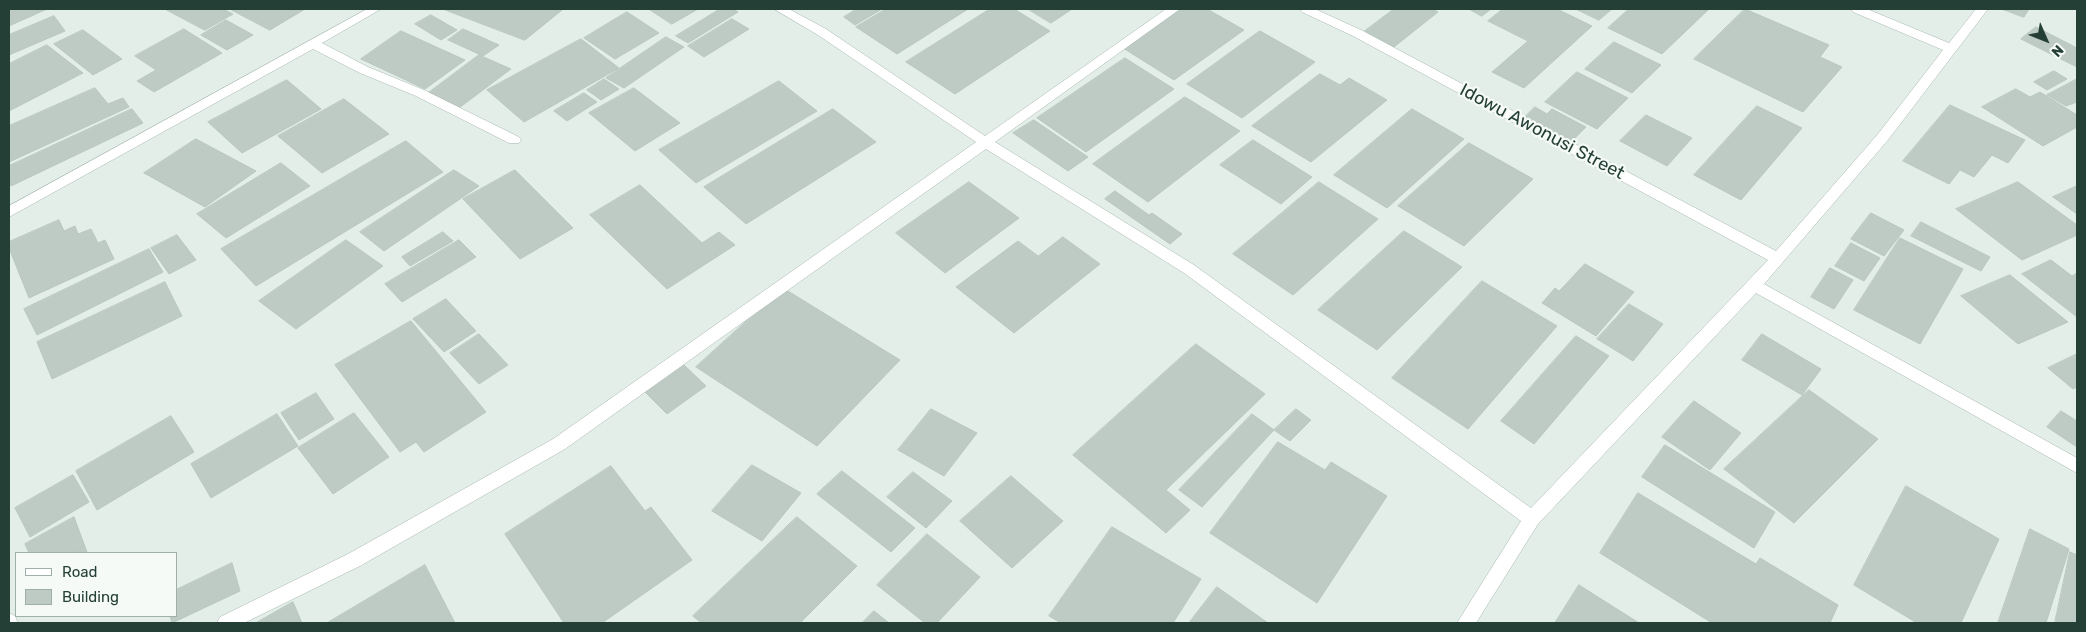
<!DOCTYPE html>
<style>
body{margin:0}
#map{position:relative;width:2086px;height:632px;overflow:hidden;background:#e4eee9;font-family:Rubik,sans-serif}
canvas{display:block}
.frame{position:absolute;inset:0;border:10px solid #243f36;pointer-events:none}
.legend{position:absolute;left:15px;top:552px;width:162px;height:65px;box-sizing:border-box;background:#f5faf7;border:1px solid #a1afaa;margin:0;padding:6px 9px;list-style:none;font-size:15px;color:#243f36}
.legend li{display:flex;align-items:center;gap:10px;height:25px}
.legend b{width:25px;border:1px solid #a1afaa}
.north{position:absolute;left:2021px;top:15px;width:50px;height:50px;-webkit-text-stroke:4px #f5faf7;paint-order:stroke;rotate:134deg;font-size:14px;font-weight:700;line-height:20px;text-align:center;color:#243f36}
.north::after{content:'';display:block;margin:auto;width:18px;height:22px;background:#243f36;clip-path:polygon(50% 0,100% 100%,50% 72%,0 100%)}
</style>
<div id="map">
<canvas width="2086" height="632"></canvas>
<div class="frame"></div>
<ul class="legend">
<li><b style="height:6px;background:#fff"></b>Road</li>
<li><b style="height:14px;background:#bdcbc4"></b>Building</li>
</ul>
<div class="north">N</div>
</div>
<script>
const ctx = document.querySelector('canvas').getContext('2d');
ctx.lineJoin = 'round';
function fillPath(path, color) {
  ctx.fillStyle = color;
  ctx.fill(path, 'evenodd');
}
function stroke(path, color, width, dash) {
  ctx.strokeStyle = color;
  ctx.lineWidth = width;
  ctx.lineCap = dash ? 'butt' : 'round';
  ctx.setLineDash(dash || []);
  ctx.stroke(path);
}
function write(font, color, halo, rows, align = 'center') {
  ctx.font = font + ' Rubik,sans-serif';
  ctx.lineWidth = 4.5;
  ctx.setLineDash([]);
  ctx.textBaseline = 'middle';
  ctx.strokeStyle = halo;
  ctx.fillStyle = color;
  for (const [text, x, y, turn = 0] of rows) {
    ctx.save();
    ctx.translate(x, y);
    ctx.rotate((+turn || 0) * Math.PI / 180);
    ctx.textAlign = isNaN(turn) ? turn : align;
    if (halo) ctx.strokeText(text, 0, 0);
    ctx.fillText(text, 0, 0);
    ctx.restore();
  }
}
const building = new Path2D(`
 M9,9H47L9,26Z
 M165,9H223L233,14L205,30Z
 M230,9H305L270,30Z
 M443,9H558L562,10L525,40Z
 M649,9H698L672,24Z
 M720,9H733L738,12L688,43L676,36Z
 M857,9H882L855,25L844,17Z
 M886,9H968L897,54L856,27Z
 M990,9H1014L1050,31L955,94L906,62Z
 M1028,9H1072L1051,23Z
 M1182,9H1207L1244,30L1174,80L1123,48Z
 M1394,9H1432L1438,12L1394,47L1365,31Z
 M1469,9H1491L1482,16Z
 M1503,9H1557L1592,26L1524,88L1492,72L1528,41L1488,21Z
 M1576,9H1612L1599,20Z
 M1629,9H1709L1662,54L1608,28Z
 M1745,9L1829,45L1820,57L1842,67L1803,112L1694,59Z
 M2002,9H2029L2024,17Z
 M627,12L659,33L615,59L584,38Z
 M431,15L457,30L441,40L415,24Z
 M54,16L65,31L9,55V35Z
 M732,19L749,29L704,57L688,46Z
 M226,20L253,35L227,50L201,35Z
 M2036,27L2077,48V67L2021,39Z
 M184,29L222,53L154,92L137,81L156,70L135,56Z
 M463,29L499,45L483,56L448,40Z
 M83,30L122,59L93,75L54,44Z
 M401,31L465,60L425,89L361,59Z
 M1260,31L1315,62L1242,118L1187,84Z
 M666,37L684,47L624,88L606,78Z
 M581,39L619,68L524,122L487,90Z
 M1614,42L1661,65L1632,93L1585,69Z
 M47,45L83,73L9,111V64Z
 M479,55L511,69L459,108L427,94Z
 M1125,58L1174,89L1086,152L1037,118Z
 M2054,71L2067,79L2047,90L2034,82Z
 M1577,72L1628,98L1597,129L1545,102Z
 M1320,74L1340,85L1349,78L1387,100L1311,162L1252,126Z
 M604,79L619,89L601,100L587,90Z
 M2077,79V102L2066,106L2047,95Z
 M287,80L321,109L242,153L208,122Z
 M779,81L817,111L696,183L659,150Z
 M95,88L108,104L123,98L129,107L9,162V126Z
 M634,88L680,123L635,151L589,113Z
 M2016,89L2030,97L2040,92L2077,115V127L2043,146L1982,107Z
 M584,93L597,102L567,121L554,111Z
 M1185,97L1240,131L1148,202L1093,164Z
 M344,99L389,134L322,173L278,136Z
 M1950,105L2025,140L2008,163L1992,155L1974,177L1960,170L1949,184L1903,161Z
 M1757,106L1802,128L1741,200L1694,175Z
 M1535,107L1547,114L1552,109L1586,127L1569,144L1523,119Z
 M132,109L143,123L11,186L9,182V166Z
 M833,109L876,142L746,224L704,187Z
 M1412,109L1464,139L1387,208L1334,175Z
 M1646,115L1692,138L1667,166L1620,141Z
 M1034,120L1088,157L1068,171L1013,133Z
 M196,139L256,171L205,207L144,173Z
 M1253,140L1312,177L1281,204L1220,165Z
 M406,141L443,172L256,286L221,249Z
 M1469,143L1533,179L1464,246L1398,206Z
 M281,163L310,186L226,238L197,214Z
 M454,170L479,186L384,251L360,232Z
 M515,170L573,228L520,259L463,199Z
 M969,182L1019,218L945,273L896,233Z
 M1319,182L1378,219L1293,295L1233,254Z
 M2018,182L2077,225V235L2022,260L1956,209Z
 M640,185L702,243L719,232L735,245L667,289L590,215Z
 M2077,186V214L2053,197Z
 M1115,191L1149,215L1152,213L1182,234L1170,244L1105,199Z
 M1871,213L1904,230L1884,256L1851,239Z
 M59,220L64,231L75,226L78,234L91,229L98,243L105,240L114,259L29,298L9,248V242Z
 M1921,222L1990,257L1981,271L1911,236Z
 M1404,231L1462,267L1377,350L1318,310Z
 M443,232L453,241L410,266L402,257Z
 M177,235L196,260L169,274L151,248Z
 M1063,237L1100,264L1014,333L956,287L1018,241L1038,256Z
 M1900,238L1963,269L1920,344L1854,310Z
 M346,240L383,266L296,329L259,301Z
 M459,240L476,257L402,302L385,284Z
 M1851,243L1880,258L1864,281L1835,266Z
 M149,249L163,272L37,335L24,309Z
 M2051,260L2072,276L2077,273V317L2022,274Z
 M1585,264L1634,292L1596,336L1542,303L1555,288L1559,291Z
 M1830,268L1853,280L1834,309L1811,297Z
 M2010,275L2068,322L2018,344L1961,296Z
 M1482,281L1557,326L1468,429L1392,378Z
 M165,282L182,316L52,379L37,342Z
 M783,288L900,360L817,446L696,367Z
 M446,299L476,331L444,352L413,319Z
 M1629,304L1663,324L1633,361L1597,339Z
 M411,321L486,412L424,452L416,442L400,452L335,365Z
 M479,334L508,365L479,384L450,353Z
 M1762,334L1821,369L1802,395L1742,360Z
 M1576,336L1609,356L1534,444L1501,421Z
 M1196,344L1265,394L1166,490L1190,510L1166,533L1073,455Z
 M2077,354V387L2073,389L2048,368Z
 M684,365L706,386L667,414L645,392Z
 M1809,390L1878,439L1794,523L1724,469Z
 M316,393L334,419L299,440L281,413Z
 M1694,401L1741,433L1710,470L1662,437Z
 M931,409L977,433L944,476L898,450Z
 M1296,409L1311,420L1290,441L1274,430Z
 M2061,411L2077,421V447L2047,427Z
 M354,413L389,457L333,494L298,448Z
 M277,414L298,446L211,498L191,464Z
 M1252,414L1274,430L1202,507L1179,490Z
 M171,416L194,452L97,510L76,471Z
 M1278,442L1325,470L1331,462L1387,496L1317,603L1210,533Z
 M1665,445L1775,512L1754,548L1642,477Z
 M752,465L801,493L762,541L712,511Z
 M611,466L645,511L651,507L692,560L602,623H564L505,534Z
 M842,471L915,528L891,552L817,494Z
 M913,472L952,501L926,528L887,497Z
 M73,475L89,502L30,537L15,508Z
 M1011,476L1063,521L1012,568L960,521Z
 M1906,486L1999,539L1961,623H1917L1854,585Z
 M1638,493L1756,564L1760,558L1838,605L1830,623H1712L1600,553Z
 M74,517L87,552L29,553L25,544Z
 M797,517L857,566L800,623H701L693,616Z
 M1112,527L1201,579L1173,623H1061L1049,616Z
 M2030,529L2069,549L2046,623H1998Z
 M927,534L980,577L937,623H925L877,585Z
 M2070,552L2077,555V623H2055Z
 M232,563L240,591L172,623L170,616H176V590Z
 M425,565L455,623H327Z
 M1579,585L1639,623H1555Z
 M1217,587L1268,623H1189Z
 M293,602L302,623H256Z
 M874,611L889,623H862Z`);
const street = new Path2D(`
 M367,9H381L322,43L368,67L424,90L519,137L521,140L519,143H509L416,96L360,73L313,49L9,217V206Z
 M774,9H789L826,29L985,136L1166,9H1180L995,142L1194,265L1531,508L1768,260L1353,36L1302,12L1300,9H1315L1361,30L1776,251L1878,134L1943,50L1853,12L1851,9H1867L1949,43L1976,9H1988L1888,140L1764,284L2077,458V473L1756,293L1538,524L1476,623H1457L1521,521L1184,273L986,149L565,449L360,566L244,623H217L220,617L348,554L553,439L976,142L818,35Z
 M9,613L15,616L18,623H9Z`);
const streetNames = [
 ["Idowu Awonusi Street",1542,132,28]
];
fillPath(building, '#bdcbc4');
stroke(building, '#b7c7bf', 1);
stroke(street, '#a7b6b0', 1);
fillPath(street, '#fff');
write('18px', '#243f36', '#f5faf7', streetNames);
</script>
